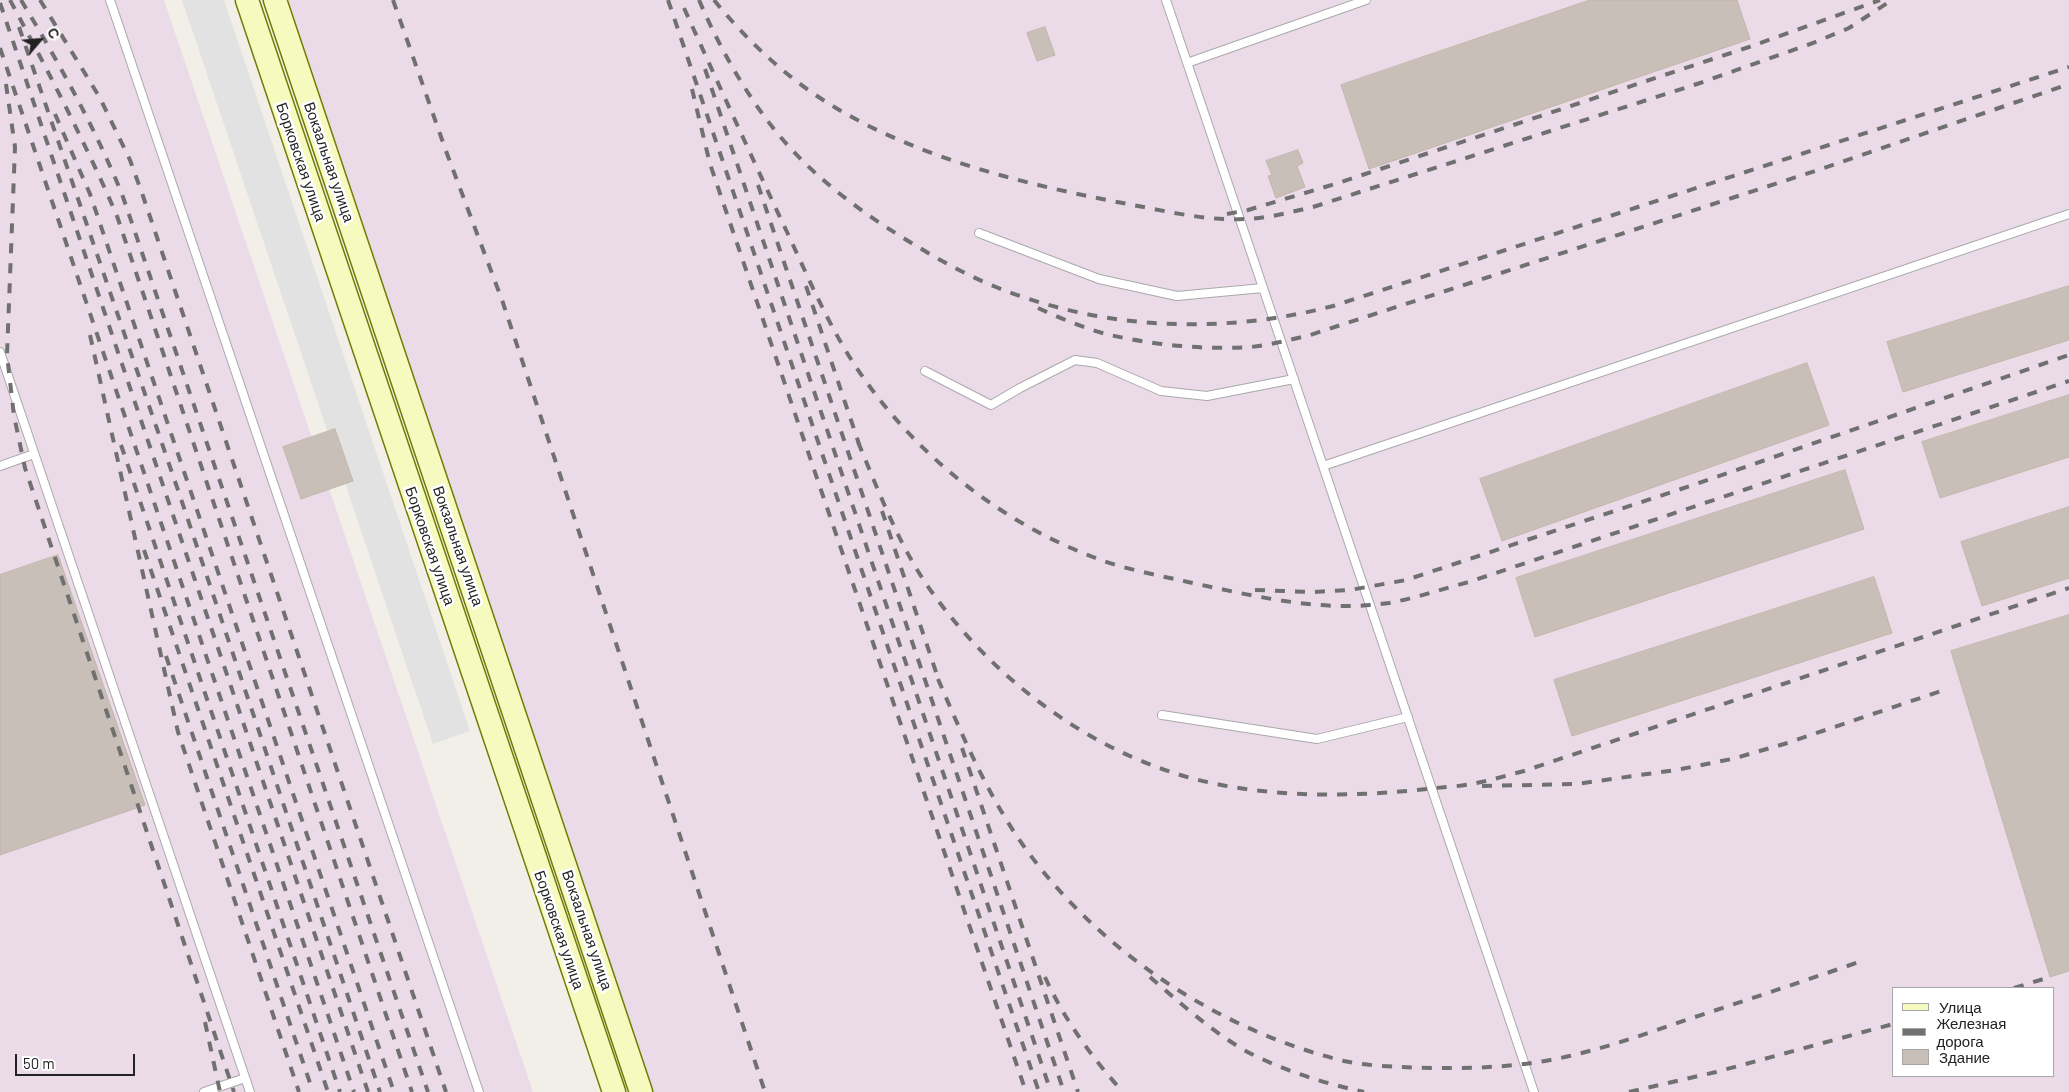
<!DOCTYPE html>
<meta charset="utf-8">
<style>
body{margin:0}
#map{position:relative;width:2069px;height:1092px;overflow:hidden;background:#f2efe9;font-family:Barlow,sans-serif}
canvas{display:block}
.legend{position:absolute;left:1892px;top:987px;width:162px;height:90px;box-sizing:border-box;background:#fff;border:1px solid #a7a7a7;margin:0;padding:6px 9px;list-style:none;font-size:15px;color:#222}
.legend li{display:flex;align-items:center;gap:10px;height:25px}
.legend b{width:25px;border:1px solid #a7a7a7}
.north{position:absolute;left:15px;top:15px;width:50px;height:50px;-webkit-text-stroke:4px #fff;paint-order:stroke;rotate:63deg;font-size:14px;font-weight:700;line-height:20px;text-align:center;color:#222}
.north::after{content:'';display:block;margin:auto;width:18px;height:22px;background:#222;clip-path:polygon(50% 0,100% 100%,50% 72%,0 100%)}
.scale{position:absolute;left:15px;top:1054px;width:120px;height:22px;box-sizing:border-box;border:2px solid #222;border-top:0;padding-left:6px;font-size:15px;line-height:18px;white-space:nowrap;color:#222;-webkit-text-stroke:4px #fff;paint-order:stroke}
</style>
<div id="map">
<canvas width="2069" height="1092"></canvas>
<ul class="legend">
<li><b style="height:6px;background:#f7fabf"></b>Улица</li>
<li><b style="height:6px;background:#707070"></b>Железная дорога</li>
<li><b style="height:14px;background:#c7bfb8"></b>Здание</li>
</ul>
<div class="north">С</div>
<div class="scale">50 m</div>
</div>
<script>
const ctx = document.querySelector('canvas').getContext('2d');
ctx.lineJoin = 'round';
function fillPath(path, color) {
  ctx.fillStyle = color;
  ctx.fill(path, 'evenodd');
}
function stroke(path, color, width, dash) {
  ctx.strokeStyle = color;
  ctx.lineWidth = width;
  ctx.lineCap = dash ? 'butt' : 'round';
  ctx.setLineDash(dash || []);
  ctx.stroke(path);
}
function write(font, color, halo, rows, align = 'center') {
  ctx.font = font + ' Barlow,sans-serif';
  ctx.lineWidth = 5;
  ctx.setLineDash([]);
  ctx.textBaseline = 'middle';
  ctx.strokeStyle = halo;
  ctx.fillStyle = color;
  for (const [text, x, y, turn = 0] of rows) {
    ctx.save();
    ctx.translate(x, y);
    ctx.rotate((+turn || 0) * Math.PI / 180);
    ctx.textAlign = isNaN(turn) ? turn : align;
    if (halo) ctx.strokeText(text, 0, 0);
    ctx.fillText(text, 0, 0);
    ctx.restore();
  }
}
const industrial = new Path2D(`
 M0,0H164L533,1092H0Z
 M281,0H2069V1092H647ZM1893,988H2053V1076H1893Z`);
const parking = new Path2D(`
 M182,0H224L470,731L433,744Z`);
const building = new Path2D(`
 M1590,0H1737L1750,39L1369,169L1341,85Z
 M1045,27L1055,55L1037,61L1027,33Z
 M1298,150L1303,163L1297,166L1305,187L1276,198L1268,176L1272,175L1266,161Z
 M2069,286V340L1903,392L1887,342Z
 M1807,363L1829,425L1502,541L1480,479Z
 M2069,395V457L1940,498L1922,442Z
 M335,429L353,481L301,499L283,447Z
 M1845,470L1864,529L1535,637L1516,578Z
 M2069,507V578L1982,606L1961,542Z
 M58,555L145,805L0,855V575Z
 M1874,577L1892,633L1572,736L1554,680Z
 M2069,615V971L2050,977L1951,651Z`);
const lane = new Path2D(`
 M110,0L479,1092
 M1166,0L1534,1092
 M1187,63L1366,0
 M979,233L1099,279L1177,296L1263,288
 M0,352L250,1092
 M925,371L991,405L1020,388L1075,360L1097,363L1161,391L1207,396L1294,379
 M0,466L34,454
 M1323,466L2069,214
 M1162,715L1317,739L1408,717
 M204,1092L245,1078`);
const secondary = new Path2D(`
 M247,0L614,1092
 M275,0L641,1092`);
const rail = new Path2D(`
 M10,0C48,71 85,142 117,216L412,1092
 M21,0C59,63 94,126 122,194L428,1092
 M40,0L100,98L130,160L143,196L446,1092
 M393,0L446,151L502,300L765,1092
 M668,0L1039,1092
 M699,0C717,42 740,84 767,120C801,166 849,204 897,234C929,254 961,273 996,287C1102,330 1222,335 1333,306L2069,67
 M714,0C748,42 789,80 836,108C925,161 1032,186 1133,205C1170,212 1208,221 1246,219C1269,218 1291,212 1313,207L1697,84L1813,43L1849,28L1892,0
 M0,3L368,1092
 M684,8C718,83 752,158 787,232C808,277 827,322 854,364C911,451 996,520 1093,557C1123,569 1157,575 1188,582C1254,596 1322,613 1389,603C1416,598 1442,589 1469,582L2069,381
 M19,27L179,493L380,1092
 M0,48L354,1092
 M705,69L1051,1092
 M6,84L15,147L7,355L14,416L25,468L234,1092
 M692,89L710,164L1026,1092
 M55,114L90,194L394,1092
 M758,185L1064,1092
 M1227,214L1248,210L1335,184L1749,47L1880,0
 M806,286L860,447
 M1038,308C1060,318 1083,328 1106,334C1152,345 1204,350 1251,347C1270,345 1288,340 1307,336L1818,170L2069,84
 M90,335L178,732L299,1092
 M858,442C880,494 900,549 934,595C993,676 1078,742 1174,773C1255,799 1351,798 1435,788C1448,787 1463,786 1476,783C1492,780 1508,775 1524,771L2069,588
 M121,445L340,1092
 M882,511L940,684
 M144,550L328,1092
 M1255,590L1313,592L1350,590L1406,580L1693,485L2069,355
 M166,656L313,1092
 M938,679C964,739 989,799 1028,852C1103,954 1221,1031 1344,1061C1362,1065 1382,1066 1400,1067C1448,1069 1497,1069 1545,1061C1596,1052 1645,1034 1695,1017C1750,999 1804,981 1859,962
 M962,748L1078,1092
 M1482,786L1576,784L1676,770L1732,759L1784,744L1947,689
 M1045,977C1064,1019 1092,1058 1123,1092
 M1150,977C1179,1002 1210,1030 1244,1050C1281,1070 1323,1083 1364,1092
 M2014,988L2050,977
 M205,1022L220,1092
 M1629,1092L1716,1072L1893,1024`);
const streetNames = [
 ["Борковская улица",301,162,71],
 ["Вокзальная улица",329,162,71],
 ["Борковская улица",430,546,71],
 ["Вокзальная улица",458,546,71],
 ["Борковская улица",559,930,71],
 ["Вокзальная улица",587,930,71]
];
fillPath(industrial, '#ebdbe8');
fillPath(parking, '#e2e2e2');
fillPath(building, '#c7bfb8');
stroke(building, '#c4b6ab', 1);
stroke(lane, '#a9a9a9', 10);
stroke(secondary, '#707d05', 25);
stroke(lane, '#fff', 8);
stroke(secondary, '#f7fabf', 22);
stroke(rail, '#707070', 4, [10, 10]);
write('15px', '#222', '#fff', streetNames);
</script>
